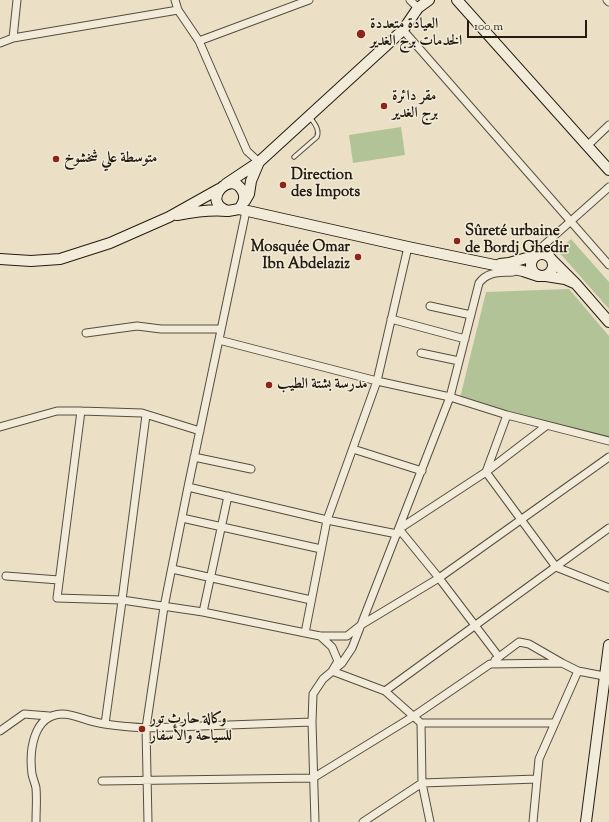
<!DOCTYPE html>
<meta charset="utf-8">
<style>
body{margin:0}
#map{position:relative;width:609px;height:822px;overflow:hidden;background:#ebe0c5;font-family:"Sorts Mill Goudy",serif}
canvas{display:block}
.scale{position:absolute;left:467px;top:20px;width:120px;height:18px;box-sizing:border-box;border:2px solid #251c11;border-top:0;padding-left:5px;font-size:12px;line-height:14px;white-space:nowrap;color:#251c11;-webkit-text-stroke:3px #f2ebd9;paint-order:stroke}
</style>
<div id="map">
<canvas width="609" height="822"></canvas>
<div class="scale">100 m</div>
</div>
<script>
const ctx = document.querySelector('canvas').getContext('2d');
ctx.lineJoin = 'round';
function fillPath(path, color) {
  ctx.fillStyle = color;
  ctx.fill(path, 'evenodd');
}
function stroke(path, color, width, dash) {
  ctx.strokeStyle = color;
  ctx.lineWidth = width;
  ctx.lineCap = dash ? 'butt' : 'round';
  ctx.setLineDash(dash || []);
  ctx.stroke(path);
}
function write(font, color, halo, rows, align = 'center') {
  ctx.font = font + ' "Sorts Mill Goudy",Amiri,serif';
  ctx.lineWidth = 3;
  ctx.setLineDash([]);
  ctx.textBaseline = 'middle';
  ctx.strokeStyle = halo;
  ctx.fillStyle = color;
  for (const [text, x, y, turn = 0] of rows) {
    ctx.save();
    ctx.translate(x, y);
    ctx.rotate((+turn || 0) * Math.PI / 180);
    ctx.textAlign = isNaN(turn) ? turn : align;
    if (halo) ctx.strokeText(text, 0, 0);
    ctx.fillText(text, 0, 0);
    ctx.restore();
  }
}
const green = new Path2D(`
 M401,127L405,155L353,163L349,135Z
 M571,239L609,282V309L558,251Z
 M569,289L609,336V437L505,412L491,406L460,398L486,292Z`);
const lane = new Path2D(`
 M294,157L317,137C320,129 314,123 310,117`);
const street = new Path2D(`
 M175,0L178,10L199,41L247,151L259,162
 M410,0L418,8
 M607,0L609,2
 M403,30L609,265
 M13,38L17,0
 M199,41L309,0
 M0,43L13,38L178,10
 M588,145L609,125
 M541,255L544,245L609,187
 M430,306L471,315
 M391,319L465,339
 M86,333L137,326L161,329H221
 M219,340L377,381L450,397L507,415L609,441
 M421,353L459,361
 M81,411L57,598L122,600L203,612L320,636H347L361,625L439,578L609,457
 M507,415L486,472L556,567L609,588
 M0,427L57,411H81L142,413L200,431
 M353,449L422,471
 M194,457L251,469
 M188,487L327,520L397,534
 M182,518L321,549
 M172,569L311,600
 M6,576L59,580
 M122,600L146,415
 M203,612L228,496
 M305,633L327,520L377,381L408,247
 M320,636L332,647L338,661L332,671L385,691L421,723H555
 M499,657L439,578L399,529L486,472L546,426
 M495,660L519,642L529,644L562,663
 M385,691L609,528
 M421,723L422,783L430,822
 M105,724L122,601
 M0,731L24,714L49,716
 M102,781L313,778L414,716L490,664L562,663L578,671
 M36,822C36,811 37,799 36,788C35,783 33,779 32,774C29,751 33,715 62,714C73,714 85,720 95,722C112,726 129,727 146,728L312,722
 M148,822L146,728L164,607L188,487L246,211
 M315,822L312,722L313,694L323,679L342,663L352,648L450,397L479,283C488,271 499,273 513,272
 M363,822L422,783L537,779
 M533,822L539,759L578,671L604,676`);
const secondary = new Path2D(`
 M457,0L609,170
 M226,184L259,162L403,30L418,8L429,0
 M245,201L249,194L251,181L259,162
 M239,209C243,204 246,198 243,192C232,167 199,202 228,211L239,209L408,247L523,271L538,276
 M177,215C193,212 210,209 227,211
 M531 265a11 11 0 1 1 22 0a11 11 0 1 1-22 0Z
 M0,259L31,261L60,259L110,243L169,217L219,189
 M551,259L576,284L609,322
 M500,264L509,263L537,255
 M546,276L565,279L574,283
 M586,822L609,645`);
const markers = [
 [361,34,5,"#8f2418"],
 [384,106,4,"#8f2418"],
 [56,159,4,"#8f2418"],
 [283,185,4,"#8f2418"],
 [457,241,4,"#8f2418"],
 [358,257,4,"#8f2418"],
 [269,385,4,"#8f2418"],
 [142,729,4,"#8f2418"]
];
const poiNames = [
 ["العيادة متعددة",370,25],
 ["الخدمات برج الغدير",370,42],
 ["مقر دائرة",392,97],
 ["برج الغدير",392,114],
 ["متوسطة علي شخشوخ",64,159],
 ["Direction",291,176],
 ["des Impots",291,193],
 ["Sûreté urbaine",465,232],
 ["de Bordj Ghedir",465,249],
 ["Mosquée Omar",350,248,"right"],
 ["Ibn Abdelaziz",350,265,"right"],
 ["مدرسة بشتة الطيب",277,385],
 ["وكالة حارث تور",150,720],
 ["للسياحة والأسفار",150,737]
];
fillPath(green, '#b2c398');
stroke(lane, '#564d3e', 5.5);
stroke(street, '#564d3e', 9);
stroke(secondary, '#251c11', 12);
stroke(lane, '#f2ebd9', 3.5);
stroke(street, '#f2ebd9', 7);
stroke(secondary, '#f2ebd9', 10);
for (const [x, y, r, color] of markers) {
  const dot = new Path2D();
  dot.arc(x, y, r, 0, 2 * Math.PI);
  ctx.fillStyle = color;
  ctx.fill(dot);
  stroke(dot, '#f2ebd9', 1.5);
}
write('bold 15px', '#251c11', '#f2ebd9', poiNames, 'left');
</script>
